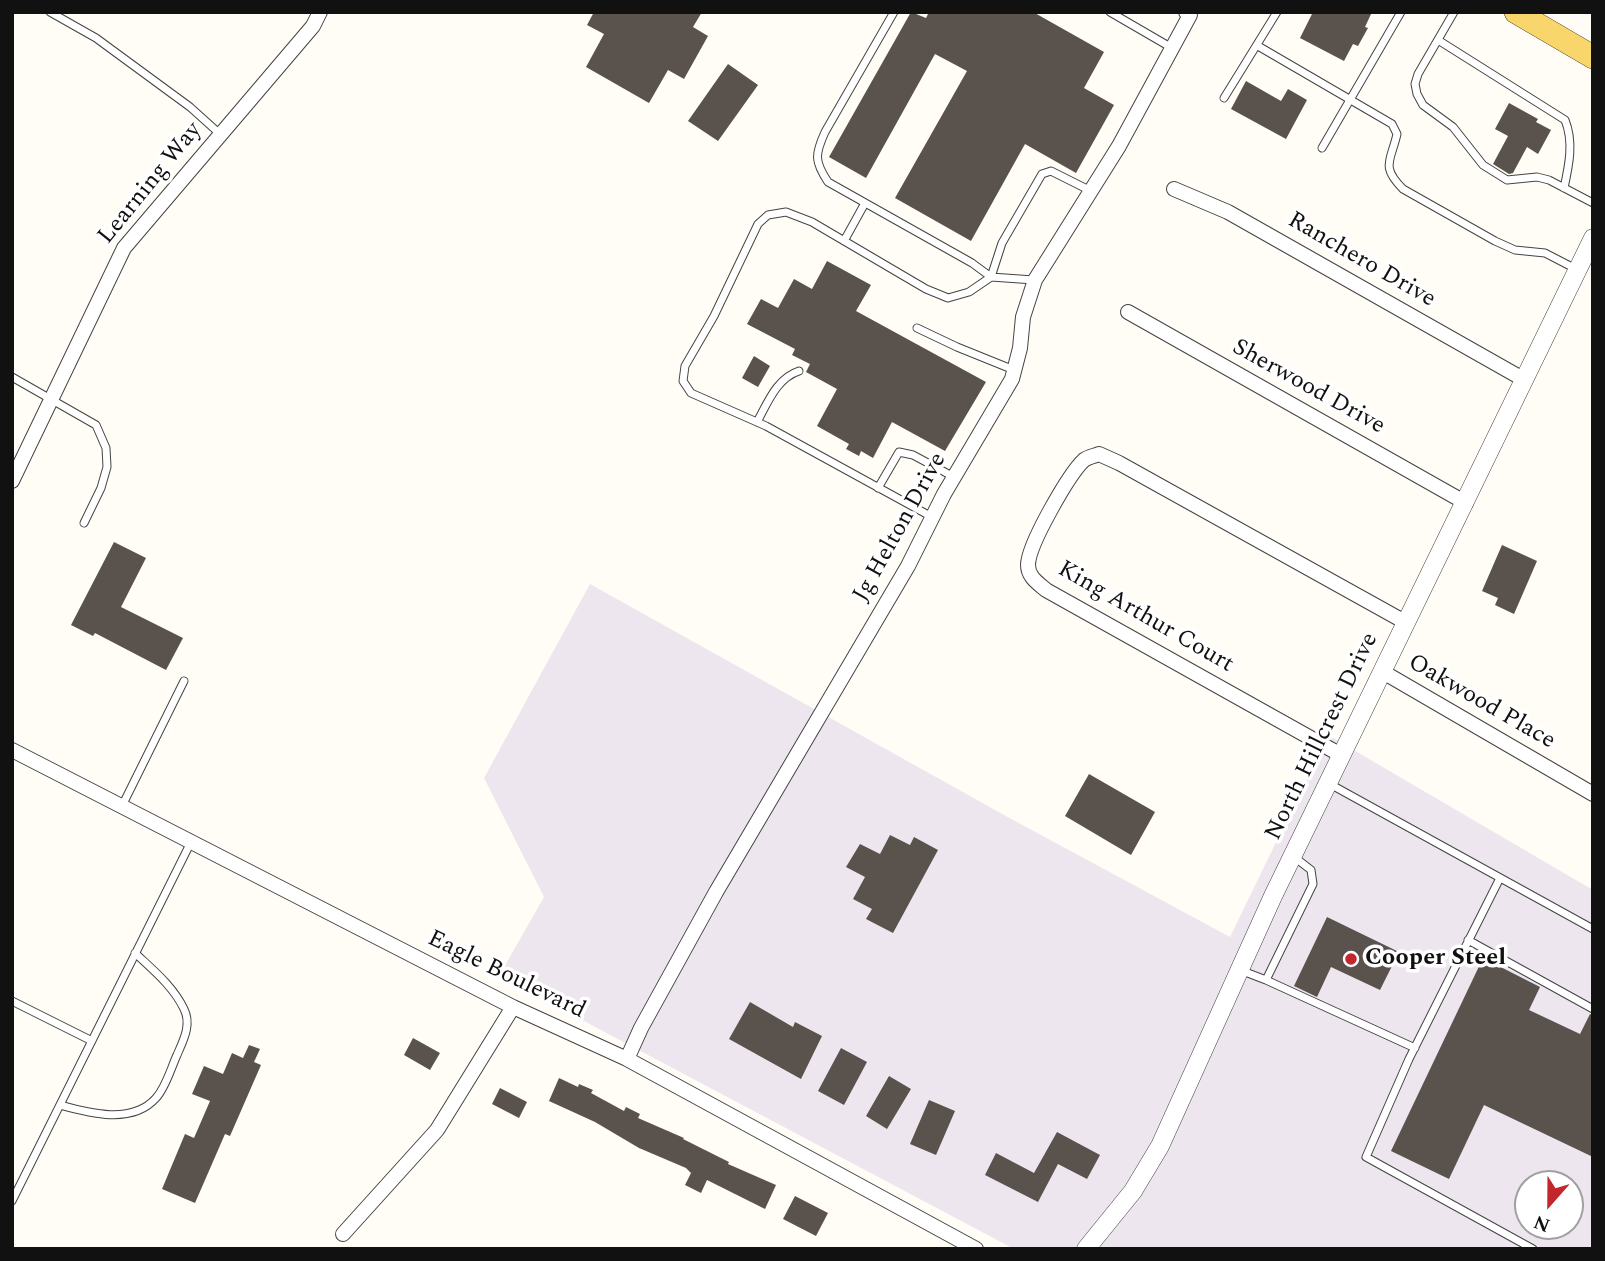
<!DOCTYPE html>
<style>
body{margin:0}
#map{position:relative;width:1605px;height:1261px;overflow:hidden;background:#fffdf5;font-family:Spectral,serif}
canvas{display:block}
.frame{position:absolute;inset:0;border:14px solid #111;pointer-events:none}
.north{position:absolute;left:1514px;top:1170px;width:70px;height:70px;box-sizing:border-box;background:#fff;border:2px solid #a0a0a0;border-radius:50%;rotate:201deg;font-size:19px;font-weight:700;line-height:28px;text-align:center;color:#111}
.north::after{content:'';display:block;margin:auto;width:24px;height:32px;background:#c4262e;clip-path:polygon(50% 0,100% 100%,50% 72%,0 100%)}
</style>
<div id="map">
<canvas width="1605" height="1261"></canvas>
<div class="frame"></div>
<div class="north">N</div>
</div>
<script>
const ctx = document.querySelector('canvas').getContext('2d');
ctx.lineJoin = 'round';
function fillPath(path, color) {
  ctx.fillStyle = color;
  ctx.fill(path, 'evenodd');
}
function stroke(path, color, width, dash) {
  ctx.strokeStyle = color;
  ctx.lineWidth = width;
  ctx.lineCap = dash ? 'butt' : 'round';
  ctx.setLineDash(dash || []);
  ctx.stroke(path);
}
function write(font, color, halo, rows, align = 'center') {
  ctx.font = font + ' Spectral,serif';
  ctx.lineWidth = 7;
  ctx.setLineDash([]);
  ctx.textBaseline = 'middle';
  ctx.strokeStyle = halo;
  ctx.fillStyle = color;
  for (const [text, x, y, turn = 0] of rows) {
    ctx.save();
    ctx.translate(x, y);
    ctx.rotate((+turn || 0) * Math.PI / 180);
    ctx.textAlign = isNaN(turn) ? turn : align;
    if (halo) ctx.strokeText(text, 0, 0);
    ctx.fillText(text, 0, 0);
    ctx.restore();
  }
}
const industrial = new Path2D(`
 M590,584L1004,815L1230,937L1328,735L1593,890V1249H1014L499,976L544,897L484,778ZM1528,1184H1570V1226H1528Z`);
const building = new Path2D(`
 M594,12H702L693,27L708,36L684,79L668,70L649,103L586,67L604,34L587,25Z
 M911,12L926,18L929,12H1033L1104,52L1084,88L1114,105L1076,173L1025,144L971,241L895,198L967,71L935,54L866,178L829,157Z
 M1313,12H1372L1365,27L1368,28L1358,46L1353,44L1344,61L1300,38Z
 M728,64L758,85L718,141L688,121Z
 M1246,81L1281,101L1288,89L1307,100L1286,139L1231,109Z
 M1509,103L1538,119L1536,122L1551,130L1538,154L1527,147L1513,173L1509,174L1493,164L1508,136L1495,129Z
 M827,261L871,285L856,311L986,382L945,451L892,422L873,458L861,451L859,456L846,449L849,444L817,426L837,389L806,372L810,364L792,355L795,349L747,324L761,299L778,308L794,279L812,289Z
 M754,356L770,366L758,387L742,378Z
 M114,542L146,558L121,607L183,638L166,670L95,633L93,636L71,625Z
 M1502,545L1537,561L1514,614L1495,605L1498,598L1482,591Z
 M1089,774L1155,812L1131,855L1065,816Z
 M890,835L910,845L914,837L938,850L893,933L866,919L872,909L853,899L865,877L846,867L860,844L880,854Z
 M1327,917L1399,952L1380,990L1331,967L1317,997L1294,986Z
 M1483,958L1540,987L1529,1010L1580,1034L1590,1014L1593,1015V1157L1484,1105L1449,1179L1391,1151Z
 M750,1002L793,1027L795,1022L822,1036L801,1079L729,1039Z
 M413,1038L440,1053L430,1070L404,1055Z
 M249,1045L260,1049L254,1062L261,1065L230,1136L225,1134L195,1203L162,1189L185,1134L194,1138L210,1101L192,1094L204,1066L223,1074L232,1053L243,1058Z
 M841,1048L867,1062L844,1105L818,1091Z
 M889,1076L911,1089L887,1129L866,1116Z
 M559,1078L578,1087L579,1084L593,1090L591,1093L624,1111L626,1107L640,1114L638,1118L684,1138L683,1139L729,1162L728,1164L776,1185L765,1209L707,1180L701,1193L685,1185L691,1173L686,1168L639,1148L595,1122L549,1101Z
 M500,1088L527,1102L519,1118L492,1104Z
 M929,1100L955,1111L936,1155L910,1144Z
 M1057,1132L1100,1155L1087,1179L1058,1164L1038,1202L985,1175L996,1153L1034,1173Z
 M795,1196L828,1213L816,1236L783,1219Z`);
const service = new Path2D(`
 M50,12L96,38L190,107L220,134
 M894,12L825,132C815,154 814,161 828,182L972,263L991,277L1002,243L1042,174L1051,171L1091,191
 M1110,12L1172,48
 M1454,12L1418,74L1415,84L1417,94L1423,105L1453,127L1483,165L1507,180L1537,177L1549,180L1593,203
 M1438,40L1565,120C1574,142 1569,165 1564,188
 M1258,46L1392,124L1397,134C1391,161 1380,166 1403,189L1495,241L1515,250L1545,253L1576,269
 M1224,98L1277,12
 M1322,148L1401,12
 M844,241L865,203
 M917,328L957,347L1014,370
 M12,377L96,425L106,448L107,467L101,488L84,523
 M757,422C768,402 777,378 799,371
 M878,488L899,452L913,455L954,477
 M932,517L766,426L691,393L683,381L685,366L714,316L758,224L768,215L786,212L812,222L926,289L948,298L969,292L991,277L1034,280
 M1328,783L1593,929
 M122,806L184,681
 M1500,878L1409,1059L1366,1157L1533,1249
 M1468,940L1593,1009
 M1240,970L1266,980L1313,884L1311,870L1293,856
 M1266,980L1415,1048
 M12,1001L92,1041
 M60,1105C89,1113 132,1125 156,1098C166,1087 171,1068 177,1055C183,1041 192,1025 184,1009C173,986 153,970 135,953
 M12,1201L191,842`);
const minor = new Path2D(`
 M1174,189L1228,212L1523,379
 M1128,312L1466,503
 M12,481L124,248L313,26L320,12
 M1383,672L1593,794
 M12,750L513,1007L627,1059L976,1249
 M1341,755L1046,590C1038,583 1028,577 1028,565C1028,545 1069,474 1084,460C1088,457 1094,456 1099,454L1119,463L1405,622
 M627,1059L641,1028L716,892L908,566L944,494L1012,379L1020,348L1023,317L1035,280L1119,146L1190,15L1186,12
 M343,1234L437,1130L513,1007`);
const tertiary = new Path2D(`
 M1086,1249L1133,1191L1160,1146L1273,896L1593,238`);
const primary = new Path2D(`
 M1516,12L1593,57`);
const markers = [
 [1351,959,7,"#c4262e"]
];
const streetNames = [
 ["Learning Way",151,184,-51],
 ["Ranchero Drive",1361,261,30],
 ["Sherwood Drive",1308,388,29],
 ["Jg Helton Drive",901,528,-61],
 ["King Arthur Court",1145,618,30],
 ["Oakwood Place",1481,703,30],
 ["North Hillcrest Drive",1323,737,-64],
 ["Eagle Boulevard",506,976,26]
];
const poiNames = [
 ["Cooper Steel",1365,959]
];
fillPath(industrial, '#eee6ef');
fillPath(building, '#5a524d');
stroke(service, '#444', 9);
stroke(minor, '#444', 16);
stroke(tertiary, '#444', 19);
stroke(primary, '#222', 24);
stroke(service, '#fff', 7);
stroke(minor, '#fff', 14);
stroke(tertiary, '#fff', 18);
stroke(primary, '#f9d66b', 23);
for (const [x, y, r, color] of markers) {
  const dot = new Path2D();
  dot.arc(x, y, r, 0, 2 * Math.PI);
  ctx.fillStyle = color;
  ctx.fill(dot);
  stroke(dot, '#fff', 2.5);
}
write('24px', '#111', '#fff', streetNames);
write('bold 24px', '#111', '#fff', poiNames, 'left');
</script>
